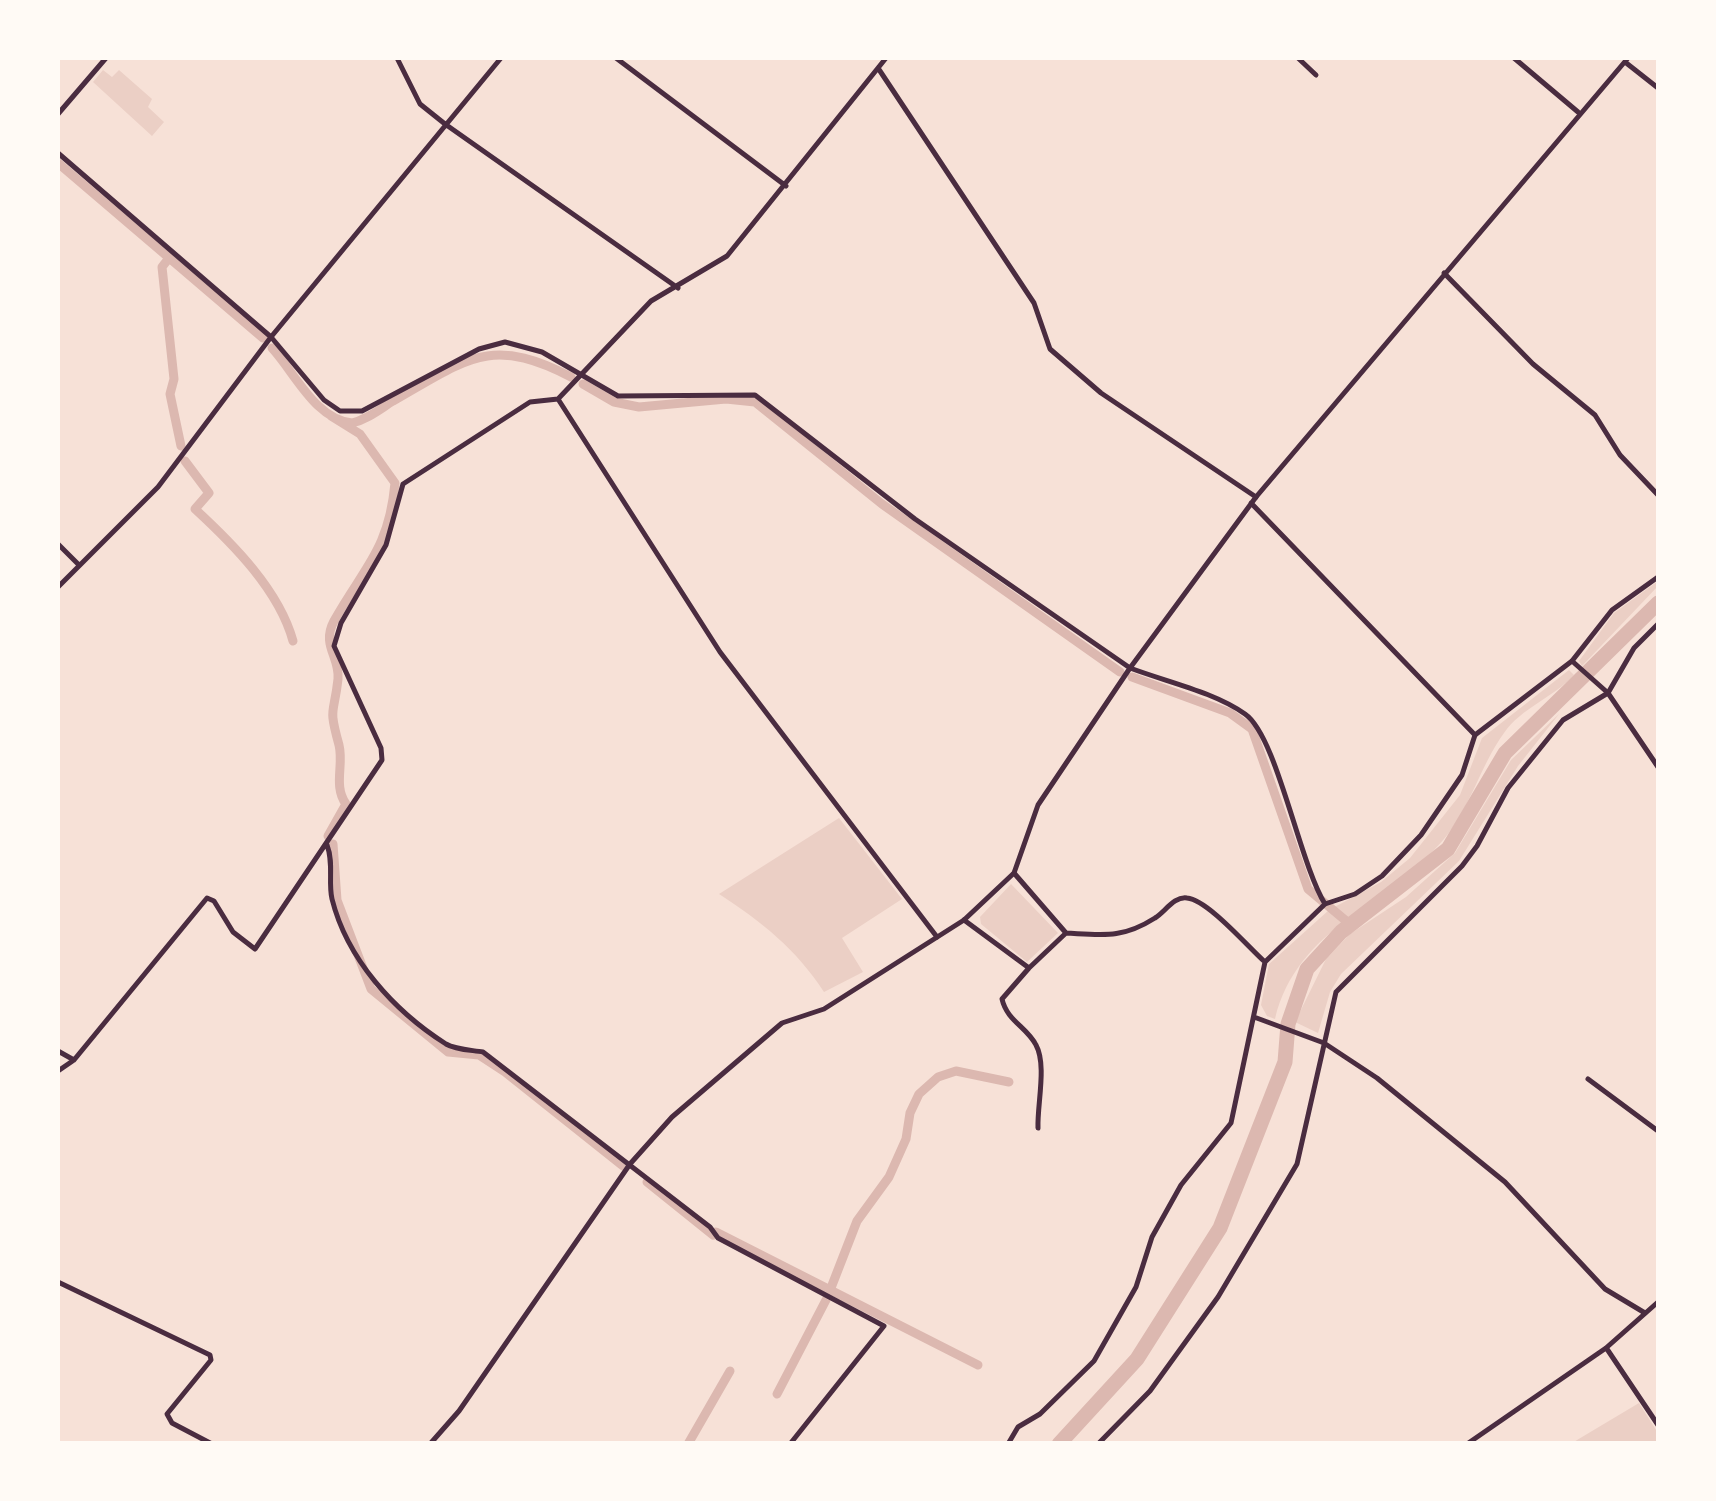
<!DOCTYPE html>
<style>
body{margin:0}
#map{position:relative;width:1716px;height:1501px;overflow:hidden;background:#f7e1d7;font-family:"Fira Sans",sans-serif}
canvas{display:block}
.frame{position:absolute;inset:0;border:60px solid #fffaf5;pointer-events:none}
</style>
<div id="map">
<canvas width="1716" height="1501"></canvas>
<div class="frame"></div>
</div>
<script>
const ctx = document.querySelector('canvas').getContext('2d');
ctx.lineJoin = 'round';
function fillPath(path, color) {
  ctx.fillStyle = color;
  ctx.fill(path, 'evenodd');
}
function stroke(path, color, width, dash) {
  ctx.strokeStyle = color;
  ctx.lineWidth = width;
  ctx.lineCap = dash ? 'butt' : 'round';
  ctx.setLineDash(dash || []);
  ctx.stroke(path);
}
const green = new Path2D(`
 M103,70L112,77L119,70L152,99L148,107L164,122L152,136L93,82Z
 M1658,581V586L1582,666L1579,661L1614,613Z
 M1569,670L1574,675C1553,698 1521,708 1504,733C1480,766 1471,807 1444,839C1388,905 1297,927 1275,1019L1267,1016L1261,1005L1269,964L1329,910L1381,882L1410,858L1460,795L1482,738Z
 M1559,714L1518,766L1459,861L1341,974L1330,992L1318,1033L1295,1022L1326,959L1350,934L1406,897L1455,853L1511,760Z
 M839,818L902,899L842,938L863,972L824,992C796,949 762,922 719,894Z
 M1011,884L1058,933L1027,962L981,924L980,917Z
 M1639,1403L1658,1433V1443H1572Z`);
const canal = new Path2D(`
 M58,163L263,338
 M169,258L162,267L174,379L170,394L181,446
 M272,348C295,373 315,419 352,423C368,419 380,409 393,401C467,359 490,335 571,377
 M583,384L614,402L639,407L726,399L755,402L882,504L1120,672
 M185,461L209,493L195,509C233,544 279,590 293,641
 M1132,677L1230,713L1252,729L1308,889L1351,925
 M328,836L346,804C333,786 344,765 339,745C328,705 334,716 338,679C340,657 321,645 334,621C364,567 389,550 395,483L360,434L331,416
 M333,844L337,900L371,989L448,1052L479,1055L505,1072L623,1166
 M647,1182L713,1235L716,1232L978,1365
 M829,1293L857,1221L889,1177L906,1139L910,1113L919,1094L938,1077L956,1071L1009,1082
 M777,1394L826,1300
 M688,1444L730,1371`);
const river = new Path2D(`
 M1059,1444L1137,1359L1220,1228L1285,1062L1288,1024L1307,969L1341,932L1448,849L1505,753L1658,603`);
const minor = new Path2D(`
 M397,58L420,104L445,124L678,288
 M616,58L786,186
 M1298,58L1316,75
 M1514,58L1578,112
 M1625,62L1658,88
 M878,68L1034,303L1050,349L1101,393L1256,497
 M58,114L106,58
 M1444,273L1533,364L1595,415L1620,455L1658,495
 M558,399L720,652L937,937
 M58,544L79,565
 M58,587L158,487L271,337L501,58
 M1572,661L1612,610L1658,577
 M1130,668C1167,682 1214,692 1245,714C1277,736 1299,862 1325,904
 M327,845C334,863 328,882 332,899C347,959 394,1011 446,1044C456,1050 472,1050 483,1052L710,1227L718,1238L884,1326L790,1444
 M964,920L1029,968L1066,933L1014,873
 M1066,933C1103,935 1122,939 1155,918C1165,912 1174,896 1187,898C1208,900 1248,947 1265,962
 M1029,968L1002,999C1007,1021 1027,1027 1036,1045C1047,1065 1037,1105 1038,1128
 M1254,1017L1324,1043L1377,1078L1505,1182L1605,1289L1645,1313
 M58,1051L74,1060
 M58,1071L74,1060L207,898L214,901L233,932L255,949L382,760L381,748L334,646L341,623L386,545L403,484L530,402L558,399L651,301L727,256L886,58
 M1588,1079L1658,1131
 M58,1282L210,1355L211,1360L167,1414L172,1423L212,1444
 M1607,1349L1658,1425
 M1008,1444L1018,1427L1040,1414L1094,1361L1136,1287L1152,1237L1181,1185L1231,1123L1265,962L1325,904L1355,894L1382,876L1421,835L1462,775L1475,735
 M1098,1444L1150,1391L1218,1297L1297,1164L1336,992L1462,866L1477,846L1508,788L1563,720L1608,693L1634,648L1658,624
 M1467,1444L1606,1348L1658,1302`);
const tertiary = new Path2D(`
 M58,153L271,337L324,400L340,411H362L479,349L505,342L542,352L618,396L755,395L915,519L1130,668
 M1251,503L1475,735L1572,661L1608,693L1658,767
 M430,1444L459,1411L630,1164L672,1117L782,1023L824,1009L964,920L1014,873L1038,805L1130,668L1256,497L1628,58`);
fillPath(green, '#ebcfc5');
stroke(canal, '#dcb8b0', 9);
stroke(river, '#dcb8b0', 15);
stroke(minor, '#4a2c40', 5);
stroke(tertiary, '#4a2c40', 5);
</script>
